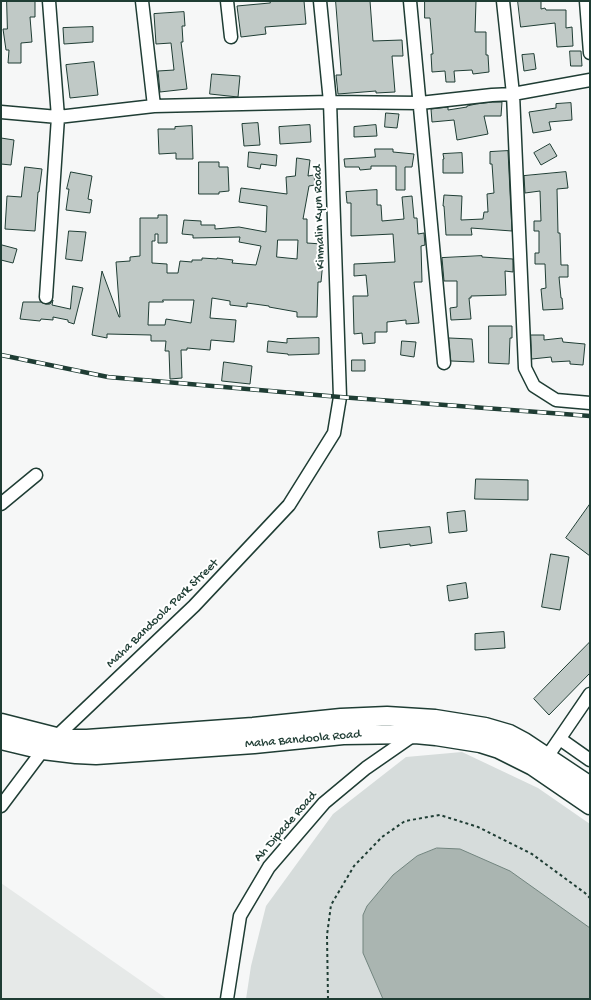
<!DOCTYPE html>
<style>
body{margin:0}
#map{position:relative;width:591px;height:1000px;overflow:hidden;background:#f6f7f7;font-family:"Gochi Hand",sans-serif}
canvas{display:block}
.frame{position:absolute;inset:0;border:2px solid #1f3d34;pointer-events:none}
</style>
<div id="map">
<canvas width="591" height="1000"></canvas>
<div class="frame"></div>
</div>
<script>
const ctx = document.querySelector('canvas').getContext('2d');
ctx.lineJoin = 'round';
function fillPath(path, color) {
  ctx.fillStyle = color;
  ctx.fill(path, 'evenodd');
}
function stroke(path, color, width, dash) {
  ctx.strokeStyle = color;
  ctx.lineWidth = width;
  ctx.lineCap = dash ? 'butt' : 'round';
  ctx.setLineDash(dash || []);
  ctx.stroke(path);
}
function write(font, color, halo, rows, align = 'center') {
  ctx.font = font + ' "Gochi Hand",sans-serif';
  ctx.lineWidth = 4;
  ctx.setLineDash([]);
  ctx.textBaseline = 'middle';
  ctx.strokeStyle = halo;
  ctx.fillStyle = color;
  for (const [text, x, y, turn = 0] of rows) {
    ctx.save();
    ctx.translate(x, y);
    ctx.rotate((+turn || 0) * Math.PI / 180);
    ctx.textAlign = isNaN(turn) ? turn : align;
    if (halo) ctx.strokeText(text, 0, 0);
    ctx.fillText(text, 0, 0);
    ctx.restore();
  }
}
const built = new Path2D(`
 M1,883L167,999H1Z`);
const green = new Path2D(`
 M462,752L538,788L590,824V999H246L251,966L266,906L333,814L406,757Z`);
const water = new Path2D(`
 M437,848L460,849L510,871L590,928V999H383L363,953V915L367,906L393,875L417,856Z`);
const building = new Path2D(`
 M7,1H35V17H30L32,42L21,43V63H8L9,50H6L3,29H7Z
 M270,1H304L306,24L265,27L266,34L241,37L237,6L270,3Z
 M336,1H370L373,41L402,40L403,56H392L395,92L376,93V91L338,94L336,75H341Z
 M425,1H476L475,32H486V55H488L489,72L473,74L472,70L454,71L455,82H446L445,71L432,72L431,54H433L430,18H425Z
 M518,1H541V9L545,8L546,10H566V28L572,27L573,46L557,47L555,23L521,27Z
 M184,12L185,26H182L183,42H181L187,89L160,92L158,71L174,70L171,43L156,44L154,14Z
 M93,27V42L64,44L63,28Z
 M570,51H581L582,66H571Z
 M534,54L536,69L524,71L522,55Z
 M94,62L98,95L70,98L66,65Z
 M212,74L240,76L238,97L210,94Z
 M493,102H502L501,116H484L488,134L457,140L454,120L432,122L431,109L448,107V110L467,107V106L476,104Z
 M571,103L572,120L549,122L551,130L533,133L529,112L556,108V104Z
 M386,113L399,114L397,128L385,127Z
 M258,123L260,145L244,146L242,124Z
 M310,125L311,142L280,144L279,127Z
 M376,125L377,136L354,137V127Z
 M192,126L193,159H176V153L159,154L158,129H175V127Z
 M1,138L14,140L11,165L1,164Z
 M550,144L557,156L541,165L534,153Z
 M375,149H393V152L414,154L412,167H405V190H396V166H371V169L360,170L359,167H345L344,159L375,157Z
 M508,151L512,231L471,228L472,235H446L444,206H443L444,195L462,196L461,220L483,219L484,212H488L487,194L494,193L492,164H490V152Z
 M249,152L277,155L276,166L261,164L260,169L248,167Z
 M462,153L463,173H443V159H444L443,154Z
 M297,158L310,160L308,176L314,175L315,185L309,186L303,219H307V243L322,244V261H323L321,282H318L317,317H297V312L269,307V306L247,303V307L230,305V301L212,298L210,318L236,320L234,342L211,340L210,350L187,348V350H181L182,378L170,379L169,351H165L166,341H151V335L107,334V338L92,335L102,271L119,317H120L116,262L130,261V257L140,256V218H158V215H167V243H158V234H155V241H152V263L167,264V273H178L180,261L192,262V260H202V258L217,259V258L233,260L232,263L256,265L261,246L239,242L240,237L193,238V235L182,234L184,220L201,221V225H215V229L239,227L266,232L267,206L239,202L241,188L287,194L286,177L295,176ZM278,240H298L297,259L277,257ZM163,300H194L191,323L166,319L165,325H148L149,302H163Z
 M199,162H219V167H228L229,191L219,192V194H199Z
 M25,167L42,169L39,192H38L35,231L5,229L7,196L21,197Z
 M71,172L92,176L88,199L92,200L90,213L66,210L69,189H67Z
 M566,172L568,188L557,189L558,233H560L561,265H568V277H559L561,298H562L563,309L543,310L541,289L546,288L545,264H535V253H539V231H534V221H541L540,191L525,193L524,176Z
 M377,190V205H381L382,221L404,219L402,197L412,196L414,218H417L418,234L424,233L425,245L421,246L422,282H414L419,323L406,324V320L387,322V332H375V343L363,344L362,333L354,334L353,296H368L366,275L354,276V264L395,262L393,234L351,236V203H347L346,192Z
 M69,231L86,232L82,261L66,259Z
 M2,245L17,249L13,263L1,260V251Z
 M482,256V257L513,259V272L505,271L506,295L471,296V298H469L471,319L451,320L450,308L457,307V281H444L442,258Z
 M73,286L83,288L74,324L68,322V320L53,317V320L41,319L40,321L20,319L23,302H41L46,304H50L53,300L52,305L70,309Z
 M489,326H512V338H510L509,364L489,363Z
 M531,335H544V340L562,338L563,342L585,344L583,365L570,364V361L552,362L551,357L532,359Z
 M319,338V354L288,355V354L267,352L268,341L287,343V339Z
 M449,338L472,339L474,362L451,361Z
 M402,341L416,342L414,357L401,355Z
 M352,360H365V371H352Z
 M224,362L252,366L250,384L222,381Z
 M476,479L528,480V500L475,499Z
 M590,504V556L566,538Z
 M465,511L467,531L449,533L447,513Z
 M430,527L432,543L410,546V544L380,548L378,532Z
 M551,554L569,557L560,610L542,607Z
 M466,583L468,598L449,601L447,586Z
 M504,632L505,648L475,650V634Z
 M590,642V673L549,715L534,699Z`);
const path = new Path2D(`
 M328,999L327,935L331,905L354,866L382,837L405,821L440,815L478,827L532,854L585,893L590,898`);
const street = new Path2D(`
 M142,1L154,106
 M227,1L231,37
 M410,1L444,363
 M503,1L513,94L525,368L534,386L556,400L590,403
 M586,1L590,53
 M1,112L58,117L154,106L330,102L420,103L492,95L513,94L590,80
 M46,297L58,117L49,1
 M1,504L36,475
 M560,739L590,760
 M547,757L590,694
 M1,806L43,750L56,737L194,606L289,505L334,433L340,397L330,102L320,1
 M227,999L240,916L269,867L324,803L366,768L415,734`);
const secondary = new Path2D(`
 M1,723L56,737L70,739H87L253,727L341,718L387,716L435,719L485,727L509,734L524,742L590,786
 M1,740L43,750L76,754L96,755L254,744L343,735L415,734L436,736L480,743L499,749L533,766L590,805`);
const rail = new Path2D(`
 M1,355L108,377L340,397L590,416`);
const streetNames = [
 ["Kinmalin Kyun Road",320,217,-92],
 ["Maha Bandoola Park Street",163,614,-44],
 ["Maha Bandoola Road",303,740,-5],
 ["Ah Dipade Road",286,827,-49]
];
fillPath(built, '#e6e9e8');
fillPath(green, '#d6dcdb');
fillPath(water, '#aab5b1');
stroke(water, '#72857f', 1);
fillPath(building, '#c0c9c6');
stroke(building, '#1f3d34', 1);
stroke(street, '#1f3d34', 15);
stroke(secondary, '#1f3d34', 21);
stroke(path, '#1f3d34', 2, [3, 3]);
stroke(street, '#fff', 12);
stroke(secondary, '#fff', 18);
stroke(rail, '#1f3d34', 4.5);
stroke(rail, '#fff', 3, [9]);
write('13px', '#1f3d34', '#fff', streetNames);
</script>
